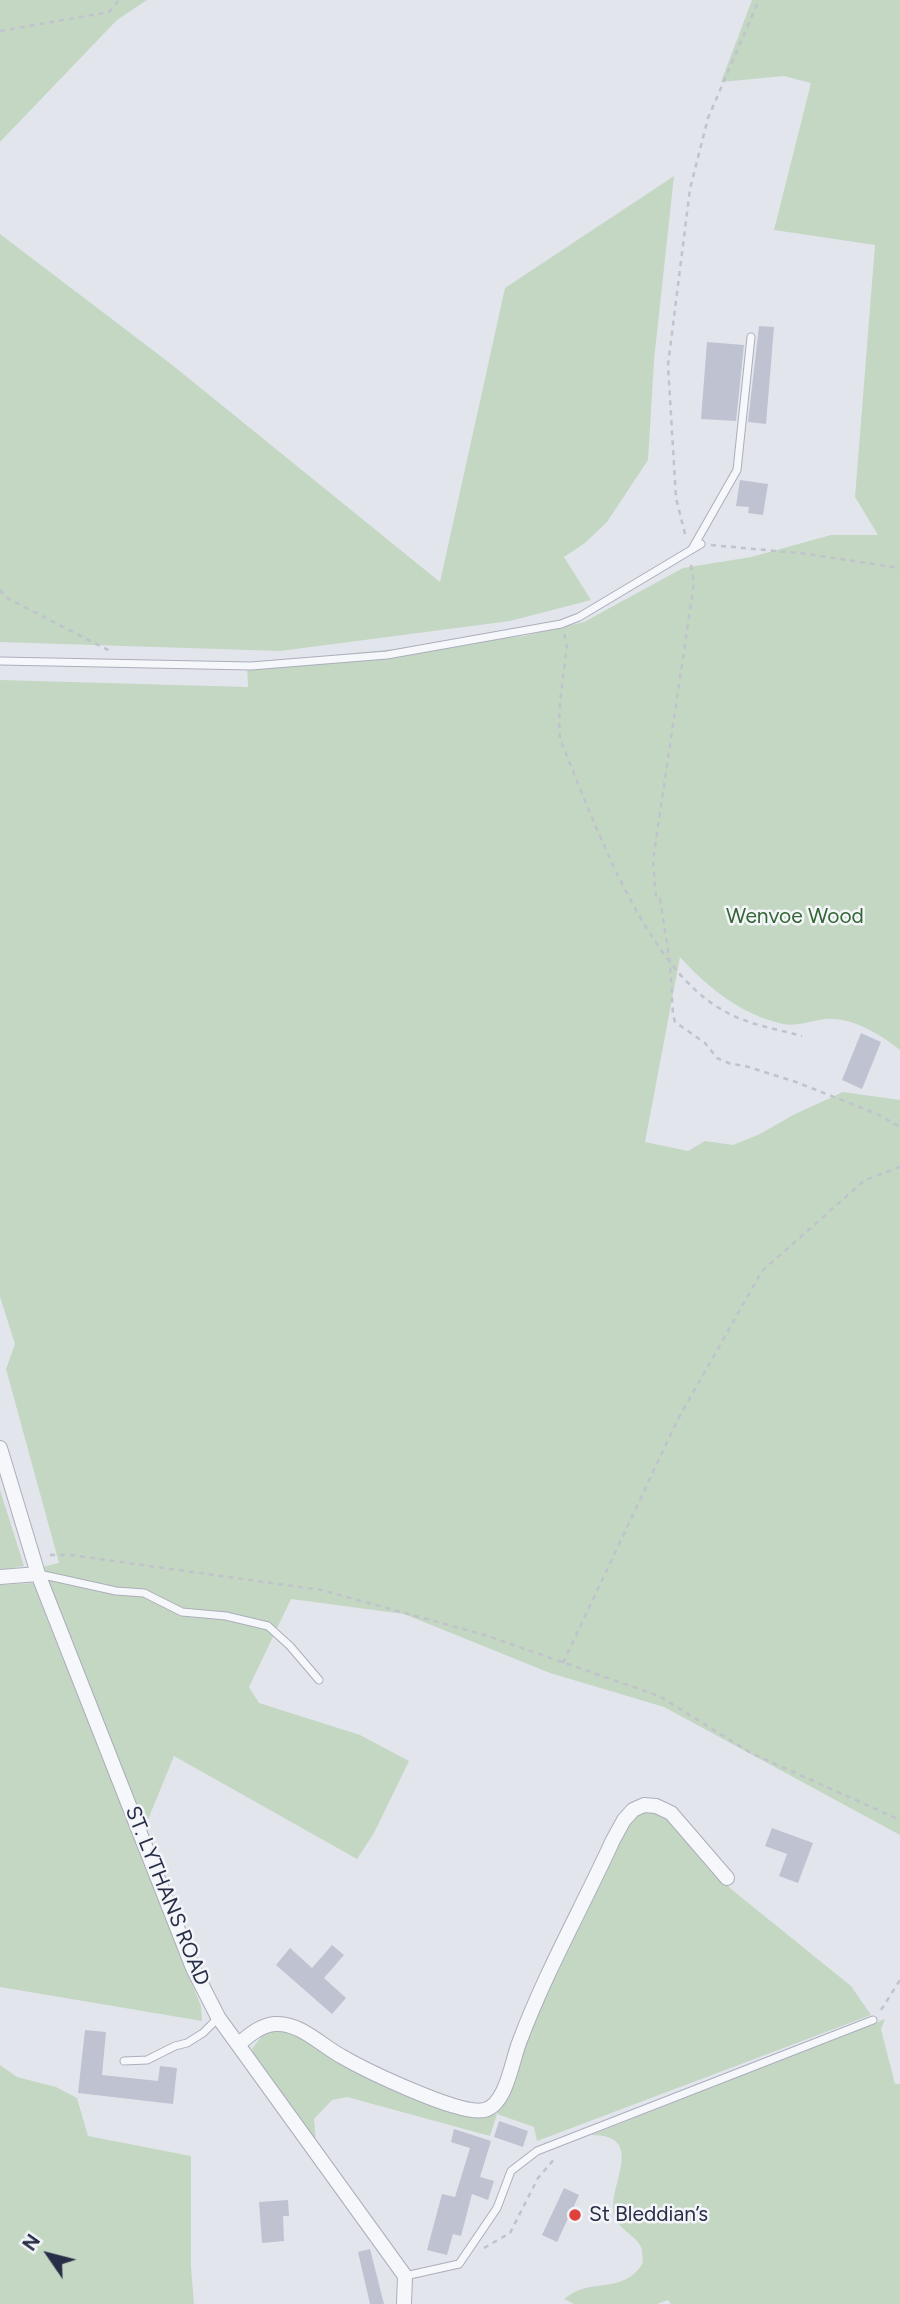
<!DOCTYPE html>
<meta charset="utf-8">
<style>
body{margin:0}
#map{position:relative;width:900px;height:2304px;overflow:hidden;background:#e3e5ed;font-family:Figtree,sans-serif}
canvas{display:block}
.north{position:absolute;left:14px;top:2220px;width:70px;height:70px;-webkit-text-stroke:5px #f3f5f9;paint-order:stroke;rotate:305deg;font-size:19px;font-weight:700;line-height:28px;text-align:center;color:#282e47}
.north::after{content:'';display:block;margin:auto;width:24px;height:32px;background:#282e47;clip-path:polygon(50% 0,100% 100%,50% 72%,0 100%)}
</style>
<div id="map">
<canvas width="900" height="2304"></canvas>
<div class="north">N</div>
</div>
<script>
const ctx = document.querySelector('canvas').getContext('2d');
ctx.lineJoin = 'round';
function fillPath(path, color) {
  ctx.fillStyle = color;
  ctx.fill(path, 'evenodd');
}
function stroke(path, color, width, dash) {
  ctx.strokeStyle = color;
  ctx.lineWidth = width;
  ctx.lineCap = dash ? 'butt' : 'round';
  ctx.setLineDash(dash || []);
  ctx.stroke(path);
}
function write(font, color, halo, rows, align = 'center') {
  ctx.font = font + ' Figtree,sans-serif';
  ctx.lineWidth = 5;
  ctx.setLineDash([]);
  ctx.textBaseline = 'middle';
  ctx.strokeStyle = halo;
  ctx.fillStyle = color;
  for (const [text, x, y, turn = 0] of rows) {
    ctx.save();
    ctx.translate(x, y);
    ctx.rotate((+turn || 0) * Math.PI / 180);
    ctx.textAlign = isNaN(turn) ? turn : align;
    if (halo) ctx.strokeText(text, 0, 0);
    ctx.fillText(text, 0, 0);
    ctx.restore();
  }
}
const green = new Path2D(`
 M0,0H147L117,20L0,142Z
 M752,0H900V1050C881,1035 852,1017 826,1019C813,1020 796,1027 783,1024C742,1015 708,988 680,957L645,1142L688,1151L705,1141L733,1145L760,1134L793,1115L843,1092L900,1100V1835L664,1707L550,1673L404,1614L291,1599L249,1687L259,1703L360,1735L409,1761L374,1833L357,1859L174,1756L145,1827L42,1567L59,1563L6,1369L15,1344L0,1297V680L248,687L247,664L524,636L584,622L683,568L751,557L831,535H878L855,497L875,245L774,230L811,83L784,76L721,82Z
 M674,176L654,360L648,460L607,522L585,543L564,557L591,600L510,621L280,651L0,642V234L171,364L440,582L505,288Z
 M0,1490L24,1566L0,1570Z
 M33,1583L201,2006L202,2021L0,1987V1585Z
 M648,1811L666,1816L731,1889L851,1986L871,2015L537,2141L534,2127L497,2114L490,2136L347,2097L332,2100L314,2119L316,2143L255,2058L252,2049L267,2029L283,2028L480,2116L497,2114L508,2095L525,2035L627,1820Z
 M885,2019L881,2029L895,2084H900V2304H671L668,2300L657,2304H574L564,2299C591,2276 623,2296 643,2263C642,2259 643,2251 641,2247C635,2235 620,2230 615,2218C604,2189 650,2135 591,2135Z
 M0,2065L17,2077L56,2087L77,2098L88,2136L191,2156V2267L194,2304H0Z`);
const building = new Path2D(`
 M759,326L774,327L766,424L748,422Z
 M707,342L744,345L736,421L701,419Z
 M740,480L768,484L763,515L748,513L749,507L736,506Z
 M861,1033L881,1042L862,1089L842,1080Z
 M772,1828L813,1843L798,1883L779,1876L787,1854L765,1846Z
 M332,1945L344,1955L324,1978L346,1998L332,2014L276,1965L290,1948L312,1968Z
 M85,2030L106,2032L102,2075L158,2081L160,2066L177,2068L173,2104L78,2093Z
 M499,2121L528,2131L523,2147L494,2137Z
 M454,2129L491,2141L480,2177L494,2181L488,2200L472,2194L461,2236L453,2234L447,2255L427,2250L442,2194L455,2197L470,2148L451,2142Z
 M564,2188L579,2195L557,2242L542,2235Z
 M288,2200L289,2216H283L284,2241L262,2243L259,2202Z
 M370,2249L384,2304H370L358,2252Z`);
const path = new Path2D(`
 M0,31L109,12L119,0
 M685,534L676,498L668,365L690,189L708,118L759,0
 M711,545L808,554L900,568
 M691,565L694,583L653,860L656,898L660,899L670,963L673,1014L675,1022L705,1043L717,1058L731,1064L745,1066L796,1082L877,1114L900,1127
 M0,590L5,597L110,651
 M564,634L567,643C564,676 557,706 560,739C593,819 646,971 726,1012C749,1025 777,1029 802,1036
 M50,1555H71L321,1590L485,1635L659,1696L751,1753L900,1820
 M563,1663L678,1419L762,1271L865,1180L900,1167
 M881,2010L900,1980
 M484,2248L510,2233L538,2178L556,2157`);
const lane = new Path2D(`
 M692,549L737,470L751,337
 M0,661L251,666L387,655L561,624L579,617L701,544
 M39,1574L116,1591L144,1593L182,1612L226,1616L268,1626L290,1646L319,1680
 M124,2061L147,2060L175,2046L187,2043L203,2033L218,2018
 M405,2276L459,2264L497,2208L511,2171L537,2151L873,2020`);
const street = new Path2D(`
 M0,1448L38,1574L193,1968L218,2017L405,2276L404,2304
 M0,1577L38,1574
 M239,2044C249,2035 261,2025 275,2024C299,2022 321,2045 341,2056C365,2070 460,2116 484,2110C506,2106 512,2061 519,2043C545,1973 582,1908 613,1840L624,1820L633,1810L644,1805L656,1806L671,1813L727,1878`);
const markers = [
 [575,2215,7,"#de413b"]
];
const parkNames = [
 ["Wenvoe Wood",795,917]
];
const streetNames = [
 ["ST. LYTHANS ROAD",167,1896,68]
];
const poiNames = [
 ["St Bleddian’s",589,2215]
];
fillPath(green, '#c4d7c3');
fillPath(building, '#bfc2d0');
stroke(lane, '#abaebb', 9);
stroke(street, '#abaebb', 16);
stroke(path, '#c0c3cb', 2.5, [5, 5]);
stroke(lane, '#f6f7fa', 7);
stroke(street, '#f6f7fa', 14);
for (const [x, y, r, color] of markers) {
  const dot = new Path2D();
  dot.arc(x, y, r, 0, 2 * Math.PI);
  ctx.fillStyle = color;
  ctx.fill(dot);
  stroke(dot, '#f3f5f9', 2.5);
}
write('21px', '#346534', '#f3f5f9', parkNames);
write('21px', '#282e47', '#f3f5f9', streetNames);
write('21px', '#282e47', '#f3f5f9', poiNames, 'left');
</script>
